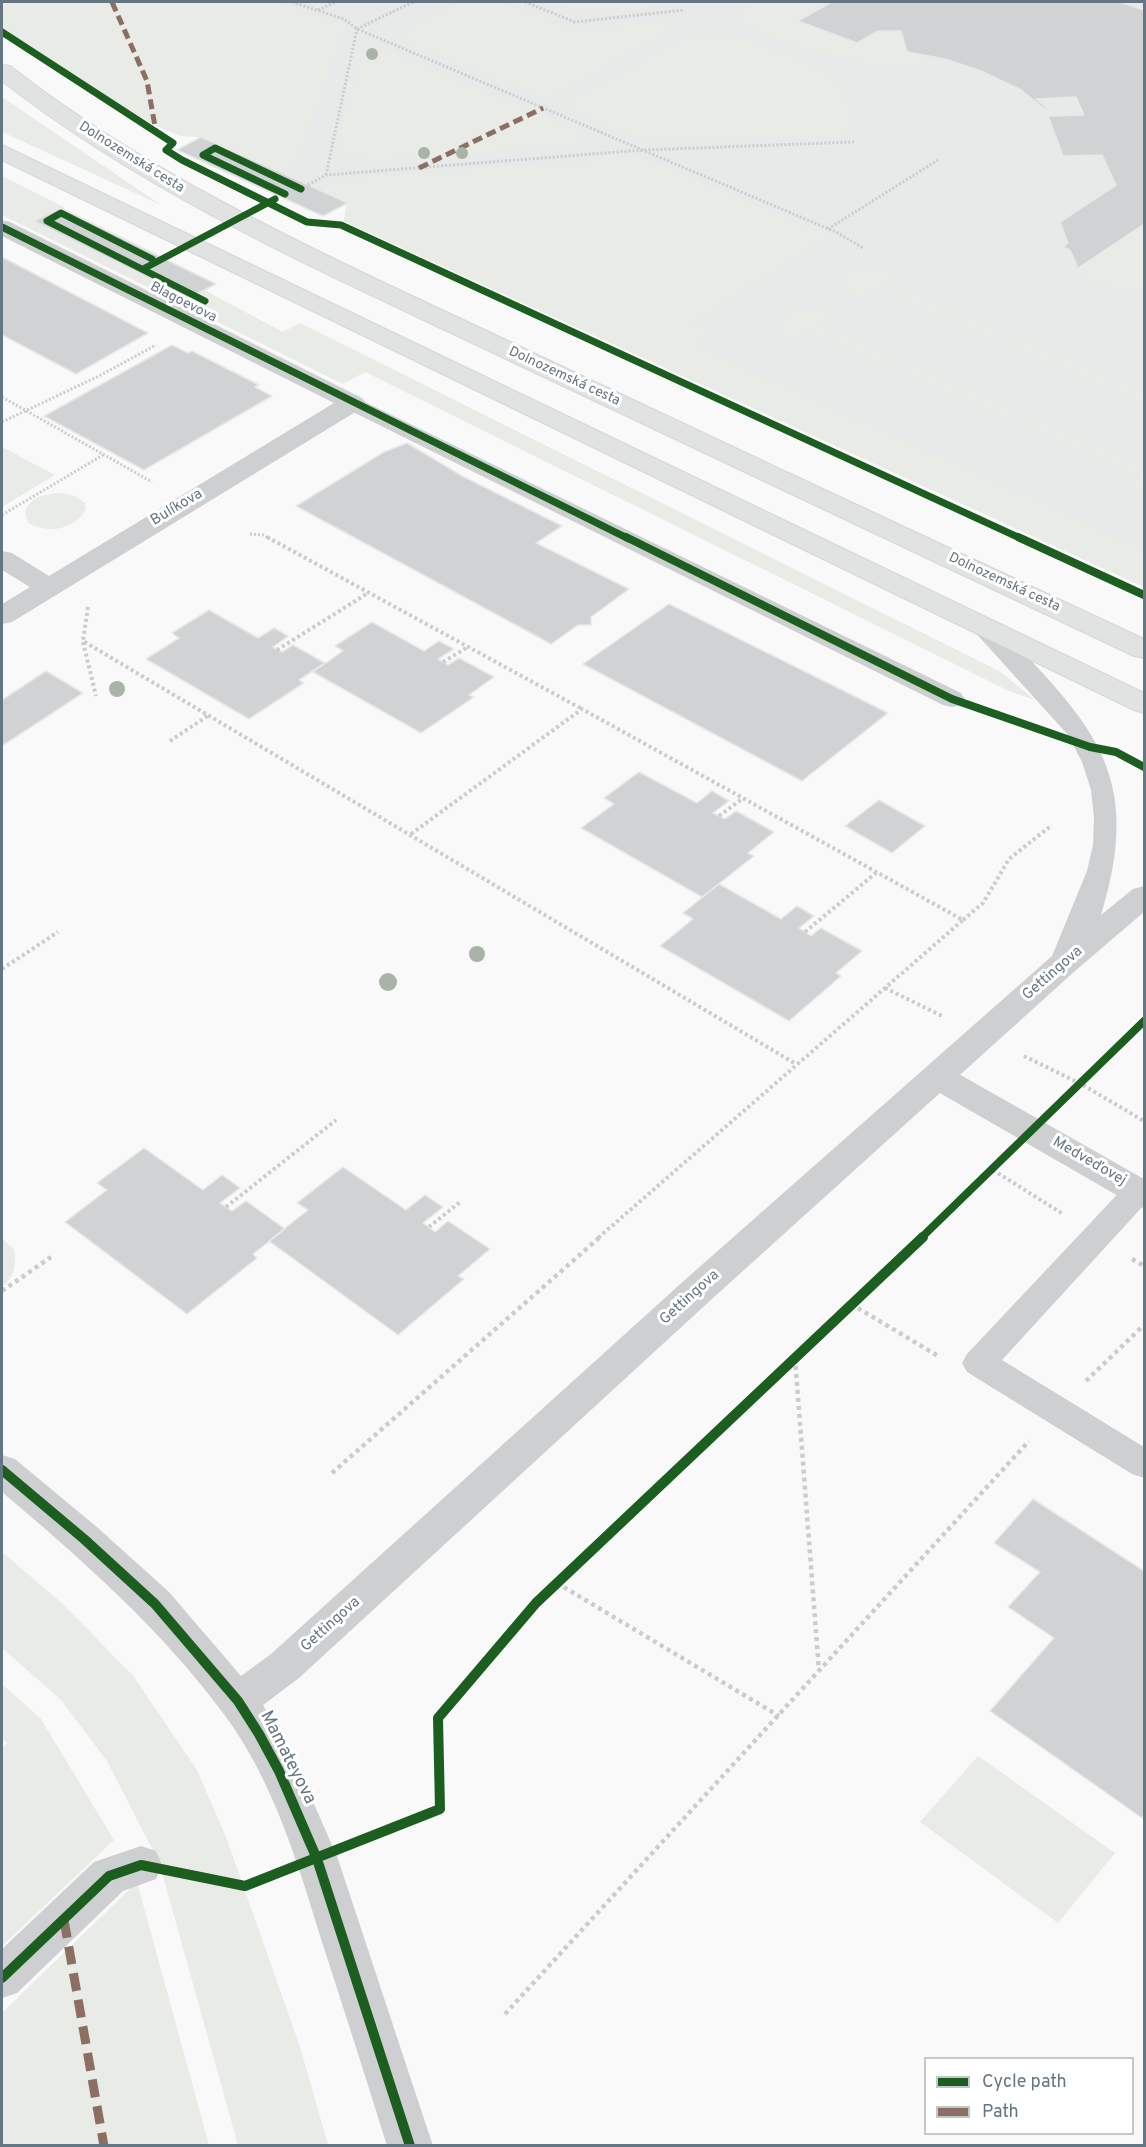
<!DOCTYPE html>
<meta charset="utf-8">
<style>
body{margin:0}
#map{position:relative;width:1146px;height:2147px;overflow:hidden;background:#f9f9f9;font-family:Overpass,sans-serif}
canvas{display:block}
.frame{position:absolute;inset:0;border:3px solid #657683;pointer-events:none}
.legend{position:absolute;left:924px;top:2057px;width:210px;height:78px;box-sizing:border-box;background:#fff;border:2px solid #c1c8cd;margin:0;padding:8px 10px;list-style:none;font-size:18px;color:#657683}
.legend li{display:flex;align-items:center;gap:12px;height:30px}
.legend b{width:30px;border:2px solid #c1c8cd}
</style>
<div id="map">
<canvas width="1146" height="2147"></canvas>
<div class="frame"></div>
<ul class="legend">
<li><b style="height:8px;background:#1b5e20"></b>Cycle path</li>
<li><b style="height:8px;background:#8d6e63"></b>Path</li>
</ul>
</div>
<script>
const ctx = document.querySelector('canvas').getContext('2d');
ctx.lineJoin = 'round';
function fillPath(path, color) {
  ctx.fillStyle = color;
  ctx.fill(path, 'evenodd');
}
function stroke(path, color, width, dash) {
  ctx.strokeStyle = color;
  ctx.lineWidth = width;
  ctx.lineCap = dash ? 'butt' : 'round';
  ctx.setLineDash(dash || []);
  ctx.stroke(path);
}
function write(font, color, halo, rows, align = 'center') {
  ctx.font = font + ' Overpass,sans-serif';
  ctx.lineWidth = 6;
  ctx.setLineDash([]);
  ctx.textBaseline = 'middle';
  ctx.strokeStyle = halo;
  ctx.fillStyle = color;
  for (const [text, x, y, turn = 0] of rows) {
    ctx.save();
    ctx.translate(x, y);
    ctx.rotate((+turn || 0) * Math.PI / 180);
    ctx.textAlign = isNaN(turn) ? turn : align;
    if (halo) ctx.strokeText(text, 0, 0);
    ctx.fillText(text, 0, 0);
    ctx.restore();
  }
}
const built = new Path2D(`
 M2,2H1144V587L344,221L347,203L201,137L181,136L121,111L2,32Z`);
const green = new Path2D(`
 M2,2H273L345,25L298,162L282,173L201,137L181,136L121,111L2,32Z
 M463,2H500L575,29L671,21L665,34L546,98L403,41L402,31Z
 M552,2H647L652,3L646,9L587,15Z
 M754,2H825L830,3L799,21L857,43L878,31H901L907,51L926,55C922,59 918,65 912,66C886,74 779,43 754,30C748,28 745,22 741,17L749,4Z
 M709,34L737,36L817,67L835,77L842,88L854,126L852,133L840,135L646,142L561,106L682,40Z
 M379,47L582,132L579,145L375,160L346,155L336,144L365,51Z
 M2,97L161,205L2,132Z
 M640,157L829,236L690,324L710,334L694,345L1144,550V587L344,221L347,203L320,190L341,179Z
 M2,176L64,207L35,221L189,298L204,290L283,332L300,323L1001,672L1035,700L1009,691L365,372L343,384L2,215Z
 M1144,224V290L1112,288L1077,275L1078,268Z
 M866,267H879L896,271L882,282L1144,393V402L874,287L856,298L844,288V278L849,274Z
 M798,310H813L833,313L816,324L1144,468V494L1126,489L1142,476L808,330L792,341L781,333L778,325L785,316Z
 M2,447L55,475L2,507Z
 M61,493L75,496L85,503L86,509C75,530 48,534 28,523L25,512C31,496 45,494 61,493Z
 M2,1239L14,1249C16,1264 15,1277 2,1287Z
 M2,1552L64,1605L134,1677L197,1770L226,1837L300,2047L328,2145H238L159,1862L107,1761L61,1700L2,1648Z
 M2,1684L41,1719L114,1840L2,1946V1748L7,1743L2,1738Z
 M978,1756L1115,1853L1058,1923L920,1822Z
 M137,1882L209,2145L2,2146V2013Z`);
const building = new Path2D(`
 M825,2H1120L1144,10V224L1078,268L1070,250L1063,247L1068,243L1060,222L1116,185L1102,155L1063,156L1048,116L1084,115L1076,97L1036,99L1048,109L1046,110L1021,90L981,71L945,59L907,52L901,31H878L857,43L798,21L830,3Z
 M201,137L282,173L348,203L323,216L177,150Z
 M61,208L216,284L189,298L34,221Z
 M2,257L148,333L76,374L2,335Z
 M172,345L188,353L192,351L259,385L255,387L272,396L144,470L44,416Z
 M407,443L464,477L562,526L536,543L629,589L591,617V625H578L551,644L296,506L384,452Z
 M669,604L888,713L802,781L583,664Z
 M209,610L258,638L274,628L288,636L273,647L282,652L293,645L325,663L299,680L304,683L249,719L146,659L179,638L172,633Z
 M372,622L424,651L439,641L454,649L438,659L448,665L459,658L494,677L469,695L474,697L421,733L313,672L343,651L335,646Z
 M46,671L83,693L2,746V700Z
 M639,772L697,803L712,791L729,801L713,813L725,819L736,811L774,832L748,853L754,856L702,897L581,828L614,804L604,798Z
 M879,800L925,826L892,853L845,826Z
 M719,884L781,919L797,906L814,916L799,928L811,936L821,928L862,951L836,973L841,976L789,1021L660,946L693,919L683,913Z
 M144,1148L203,1190L222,1175L240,1188L220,1203L232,1211L246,1201L285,1229L253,1254L257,1258L187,1314L65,1222L107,1190L97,1183Z
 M343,1167L406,1210L425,1195L443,1207L423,1223L435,1232L448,1221L490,1249L458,1276L464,1279L398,1335L269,1241L308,1210L297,1203Z
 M1033,1499L1144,1571V1815L1142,1818L990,1711L1054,1638L1008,1607L1040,1572L994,1543Z`);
const pathFar2 = new Path2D(`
 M292,2L344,19L357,29L836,232L863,248
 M525,2L575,22L684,10
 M318,10L336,2
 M357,29L413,2
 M326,175L357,29
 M308,185L326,175L643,150L854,142
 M828,229L938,160
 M2,397L152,482
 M2,422L99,376L156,345
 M2,515L103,455
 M250,534L263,535L270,539`);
const pathFar1 = new Path2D(`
 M267,537L582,709
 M88,607L83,641L796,1064
 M83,642L96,696
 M277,650L368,593
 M443,662L468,647
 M987,711L1017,721
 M170,741L209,715
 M1134,762L1144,767
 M719,816L742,799
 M411,834L582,709L963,920L598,1238
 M963,920L983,903L1009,859L1052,825
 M805,932L877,872
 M2,969L58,932
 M885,988L942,1016
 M1024,1056L1081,1084L1144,1121
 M993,1170L1063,1214
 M226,1207L336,1120
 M429,1227L460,1202`);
const path = new Path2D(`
 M1132,1259L1144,1266
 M2,1291L51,1257
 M851,1304L938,1356
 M795,1358L819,1671
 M1086,1381L1144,1325
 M332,1473L600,1237
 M557,1583L779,1716
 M187,1874L245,1886
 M505,2014L1029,1441`);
const service = new Path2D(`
 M353,396L961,693L965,699L961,705L952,707L943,705L345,408L342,403L345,398Z
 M1139,1179L1144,1181V1205L1002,1360L1144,1447V1478L1132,1474L967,1372L962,1363L967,1354L1128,1183Z`);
const pedestrian = new Path2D(`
 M141,1846L156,1851L162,1865L156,1879L123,1891L17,1993L2,1998V1949L94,1862Z`);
const minor = new Path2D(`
 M2,220L10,222L362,398L366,403L362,408L12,622L2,624V604L30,587L2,570V551L12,553L49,576L334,403L2,236Z
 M938,1065L950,1069L1144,1179V1208L1132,1204L926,1085L921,1077L926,1069Z`);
const tertiary = new Path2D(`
 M987,622L997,624C1089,723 1146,770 1101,915L1133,889L1144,886V912L1075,971L713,1298L299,1678L263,1705L294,1758L338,1859L433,2146H387C366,2078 344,2010 322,1942C298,1864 273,1779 223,1713C160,1628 82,1560 2,1492V1455L15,1459L98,1528L169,1592L241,1676L271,1654L687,1278L1052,956L1087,871L1093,845L1094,818L1091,790L1082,762L1068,735L973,630L977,624Z`);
const primary = new Path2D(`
 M2,65L10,66C165,187 348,265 525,349C731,446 938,543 1144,639V658L1134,656C924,557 714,457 504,358C332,276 153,199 2,81Z
 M2,145L1144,693V713L1134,710L2,160Z`);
const quietFar1 = new Path2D(`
 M112,2L147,81L156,132
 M419,168L543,108`);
const quiet = new Path2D(`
 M64,1920L104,2146`);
const cyclewayFar2 = new Path2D(`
 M2,32L173,143L166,150L182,160L307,222L341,225L1022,539
 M285,194L203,155L215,148L301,189
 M2,227L629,539
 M152,259L61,213L47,221L205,301
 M145,268L275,199`);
const cyclewayFar1 = new Path2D(`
 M626,537L952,699L1090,747L1116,752L1144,767
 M1018,537L1144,595
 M921,1238L1144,1021`);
const cycleway = new Path2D(`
 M2,1470L84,1539L155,1604L238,1701L259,1734L279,1771L317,1859L410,2146
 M2,1978L109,1876L141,1865L245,1886L440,1809L438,1718L536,1603L923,1237`);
const trees = [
 [372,54,6],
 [424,153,6],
 [462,153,6],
 [117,689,8],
 [477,954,8],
 [388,982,9]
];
const farStreetnames = [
 ["Dolnozemská cesta",131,158,32],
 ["Blagoevova",183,303,27],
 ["Dolnozemská cesta",564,377,25],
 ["Dolnozemská cesta",1004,583,25]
];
const streetNames = [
 ["Bulíkova",177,508,-31],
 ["Gettingova",1053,974,-41],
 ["Medveďovej",1089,1162,30],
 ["Gettingova",690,1298,-42],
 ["Gettingova",331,1625,-42]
];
const nearStreetnames = [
 ["Mamateyova",287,1758,63]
];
fillPath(built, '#e8e9e9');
fillPath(green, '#e8ebe6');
fillPath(building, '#d0d2d3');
stroke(building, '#e8e8e8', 1.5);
stroke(primary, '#d5d6d7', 2);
stroke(pathFar2, '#cbcccd', 3, [2, 2]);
stroke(pathFar1, '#cbcccd', 4, [3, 3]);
stroke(path, '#cbcccd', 4.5, [4, 4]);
fillPath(service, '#cecfd0');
fillPath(pedestrian, '#cecfd0');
fillPath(minor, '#cecfd0');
fillPath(tertiary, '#cecfd0');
fillPath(primary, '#e1e2e2');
stroke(quietFar1, '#8d6e63', 5, [10, 5]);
stroke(quiet, '#8d6e63', 9, [18, 9]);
stroke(cyclewayFar2, '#1b5e20', 7);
stroke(cyclewayFar1, '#1b5e20', 8);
stroke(cycleway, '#1b5e20', 10);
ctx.fillStyle = '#a9b3a7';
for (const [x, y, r] of trees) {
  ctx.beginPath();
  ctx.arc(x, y, r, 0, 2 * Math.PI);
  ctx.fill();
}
write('14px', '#657683', '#fff', farStreetnames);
write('15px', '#657683', '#fff', streetNames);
write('18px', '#657683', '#fff', nearStreetnames);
</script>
